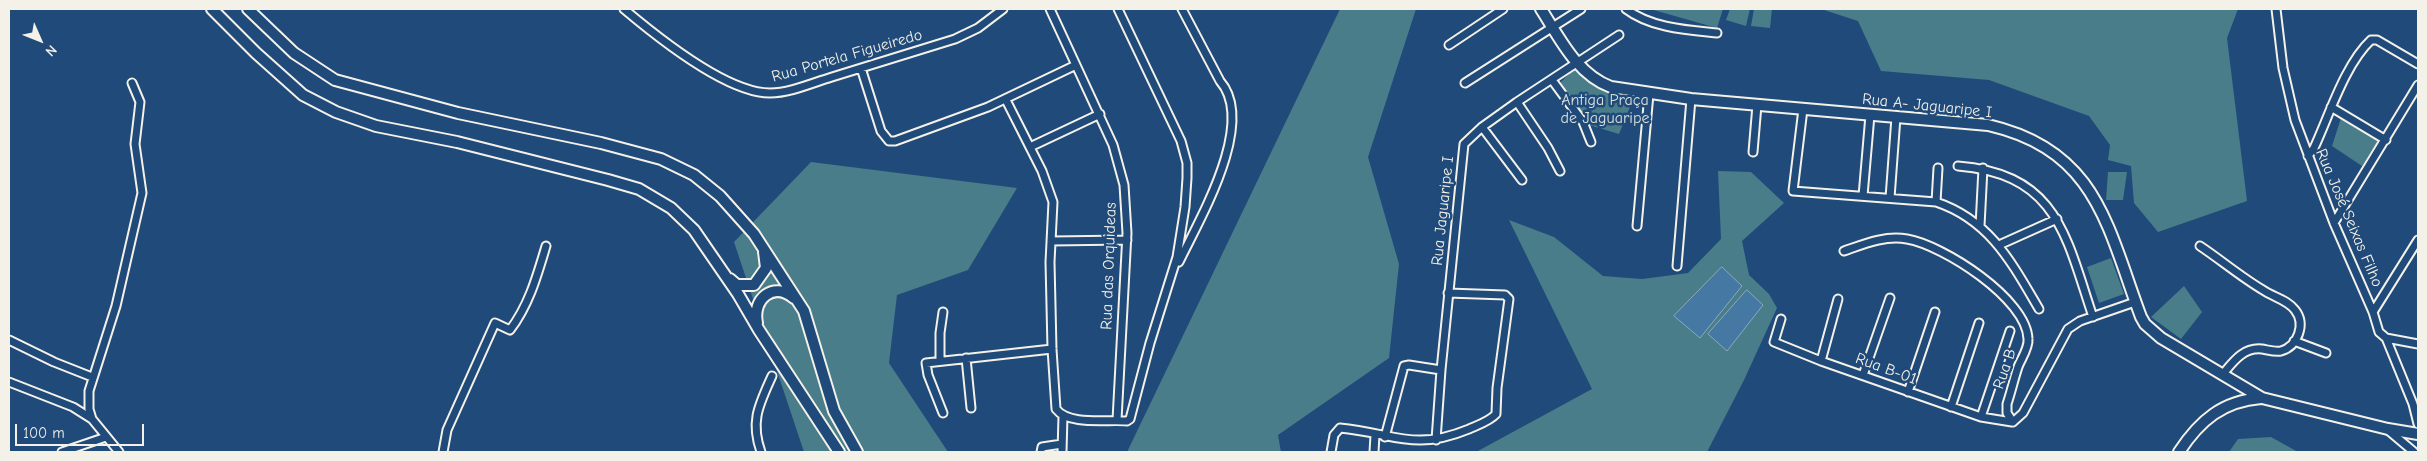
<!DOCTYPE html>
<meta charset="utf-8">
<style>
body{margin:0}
#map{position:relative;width:2427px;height:461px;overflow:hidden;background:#1f4a7a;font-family:"Comic Neue",sans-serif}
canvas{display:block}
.frame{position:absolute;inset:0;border:10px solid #f4f1e8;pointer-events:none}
.north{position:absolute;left:15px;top:15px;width:50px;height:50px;-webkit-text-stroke:4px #1f4a7a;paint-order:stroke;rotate:134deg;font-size:14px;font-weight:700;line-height:20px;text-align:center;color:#f4f1e8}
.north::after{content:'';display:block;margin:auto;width:18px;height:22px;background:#f4f1e8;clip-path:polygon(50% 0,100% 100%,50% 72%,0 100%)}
.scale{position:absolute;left:15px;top:424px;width:129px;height:22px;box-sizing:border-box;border:2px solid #f4f1e8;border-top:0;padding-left:6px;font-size:15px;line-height:18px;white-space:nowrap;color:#f4f1e8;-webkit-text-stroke:4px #1f4a7a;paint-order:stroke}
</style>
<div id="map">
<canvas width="2427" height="461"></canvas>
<div class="frame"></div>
<div class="north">N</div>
<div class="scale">100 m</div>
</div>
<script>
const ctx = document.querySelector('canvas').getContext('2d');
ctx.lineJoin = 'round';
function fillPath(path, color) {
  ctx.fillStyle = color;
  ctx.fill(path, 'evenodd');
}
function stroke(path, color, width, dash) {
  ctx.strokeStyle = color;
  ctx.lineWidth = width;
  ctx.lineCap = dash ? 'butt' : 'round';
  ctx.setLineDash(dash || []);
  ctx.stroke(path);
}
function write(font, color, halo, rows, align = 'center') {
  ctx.font = font + ' "Comic Neue",sans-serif';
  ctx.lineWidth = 5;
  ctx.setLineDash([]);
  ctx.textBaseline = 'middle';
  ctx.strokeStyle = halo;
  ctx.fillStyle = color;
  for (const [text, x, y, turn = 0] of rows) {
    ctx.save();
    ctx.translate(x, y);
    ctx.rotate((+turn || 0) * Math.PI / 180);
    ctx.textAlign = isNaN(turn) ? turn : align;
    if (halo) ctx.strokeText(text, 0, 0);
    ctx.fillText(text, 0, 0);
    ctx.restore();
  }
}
const green = new Path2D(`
 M1340,9H1416L1368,157L1399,264L1389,358L1278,435L1281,452H1127Z
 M1650,9H1723L1717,28Z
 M1730,9H1750L1746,26L1726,20Z
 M1754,9H1772L1770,28L1751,26Z
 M1821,9H2238L2227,38L2247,201L2158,232L2134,203L2131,166L2108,160L2110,145L2089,116L1989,80L1881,71L1858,21Z
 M1576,67L1635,95L1619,134L1589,125L1559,84Z
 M2341,118L2379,139L2362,166L2332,146Z
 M811,162L1017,188L968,270L897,295L889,363L948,452H804L734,242Z
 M1718,171L1751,172L1784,203L1742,241L1749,275L1769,294L1777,308L1744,380L1707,452H1476L1592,389L1509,220L1554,237L1603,276L1642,279L1688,273L1721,239Z
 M2108,172H2127L2123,200H2106Z
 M2111,258L2124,294L2099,303L2087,267Z
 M2184,286L2202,312L2181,339L2151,317Z
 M2271,437L2298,452H2229L2238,439Z`);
const water = new Path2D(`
 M1722,267L1742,286L1700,338L1674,316Z
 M1747,290L1763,305L1727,351L1708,334Z`);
const street = new Path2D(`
 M624,9C656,36 727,93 770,93C790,93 812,83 832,77C873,64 914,52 955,39L978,28L1003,9
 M1050,9L1113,145L1124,185L1127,233L1117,420
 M1626,9C1651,28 1687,30 1717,33
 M2276,9L2283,68L2295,120L2334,223L2373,312L2379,332L2386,338L2413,404L2418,424
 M1449,45L1503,9
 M861,68L881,131L889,141H895L988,107L1076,65
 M1552,80L1583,122L1591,142
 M1465,83L1581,9
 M1006,100L1042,171L1053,202L1050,262L1052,349L1056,409C1069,426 1108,419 1127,421L1130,419L1150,343L1177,257L1185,207L1187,178V163L1181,141L1118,9
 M1517,102L1548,148L1560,171
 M2331,107L2386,140
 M1803,109L1793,191L1936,202C1990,220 2012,263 2039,309
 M1482,127L1522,180
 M1030,147L1100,114
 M1753,152L1757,105
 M2308,156L2314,148C2329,116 2345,64 2371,40H2377L2418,64
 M1958,166C2058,174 2066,237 2093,317
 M1863,196L1870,115
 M1890,198L1896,117
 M1936,202L1938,168
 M2334,223L2418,85
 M1637,226L1649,94
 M1980,226L1983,168
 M1051,241L1127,240
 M1999,245L2057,219
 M2200,246C2221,260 2241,277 2263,290C2273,297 2288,300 2295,310C2306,324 2298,346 2281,351C2275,352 2268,350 2262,349C2243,347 2233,362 2222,375
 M1844,251C1864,244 1885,235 1907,239C1943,245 2027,299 2028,339C2029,348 2021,359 2018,367C2014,379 2011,392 2007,404V413L2013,422L2023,413L2068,329L2080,321L2135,302
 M1179,262C1199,220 1257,123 1220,81L1182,9
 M1677,266L1691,99
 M2373,312L2418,240
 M1781,319L1774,342L1821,361L1981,417L2012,422
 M2386,338L2418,344
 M9,340L54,362L92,377
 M2294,341L2326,353
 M966,358L971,408
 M940,361V333L943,312
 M1821,361L1838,299
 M1863,375L1890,298
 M9,382L73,407L92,419L119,452
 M1908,392L1935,312
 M1951,407L1979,323
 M943,413L928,375L926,363L1052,349
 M1981,417L2010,331
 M92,419L89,409V391L116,306L142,193L135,144L140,102L132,83
 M2388,430L2414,452
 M1385,437L1404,366L1409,365L1441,370
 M1436,440L1441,370L1464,144L1482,127L1517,102L1619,35
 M62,452L106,437
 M443,452L447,430L495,323L510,330C529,305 537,276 546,246
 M761,452C750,421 759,405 772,376
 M1041,452L1042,447L1062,444
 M1062,452L1063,416
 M1331,452L1334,435L1340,428C1394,433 1413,452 1469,429C1478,425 1490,421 1496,414L1497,388L1509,299L1505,295L1448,293
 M1374,452L1375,435`);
const secondary = new Path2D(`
 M212,9L256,53L303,95L336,112L376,126L457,142L608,180L639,189L671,208L694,230L738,294L759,330L839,452
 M248,9L294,53L335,80L458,113L601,143L661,159L694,175L720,196L754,234L804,311L834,411L857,452
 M1541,9C1559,37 1577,75 1611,87L1691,99L1988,125C2097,150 2107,226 2141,317L2145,324L2161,338L2262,398L2388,429L2418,434
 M730,279L737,285H754L766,268L764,252
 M757,323C752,299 773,281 794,298
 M2179,452C2200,420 2223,401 2261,398`);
const streetNames = [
 ["Rua Portela Figueiredo",847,56,-16],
 ["Rua A- Jaguaripe I",1927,106,6],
 ["Rua Jaguaripe I",1443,211,-84],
 ["Rua José Seixas Filho",2349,218,67],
 ["Rua das Orquideas",1109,266,-88],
 ["Rua B-01",1886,369,20],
 ["Rua B",2005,369,-71]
];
const parkNames = [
 ["Antiga Praça",1605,100],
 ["de Jaguaripe",1605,118]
];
fillPath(green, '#497d8a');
fillPath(water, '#4579a3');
stroke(water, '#8ba9bf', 1);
stroke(street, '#f4f1e8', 11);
stroke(secondary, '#f4f1e8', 14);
stroke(street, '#1f4a7a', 7);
stroke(secondary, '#1f4a7a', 10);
write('16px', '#f4f1e8', '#1f4a7a', streetNames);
write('16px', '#dae0da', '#1f4a7a', parkNames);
</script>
